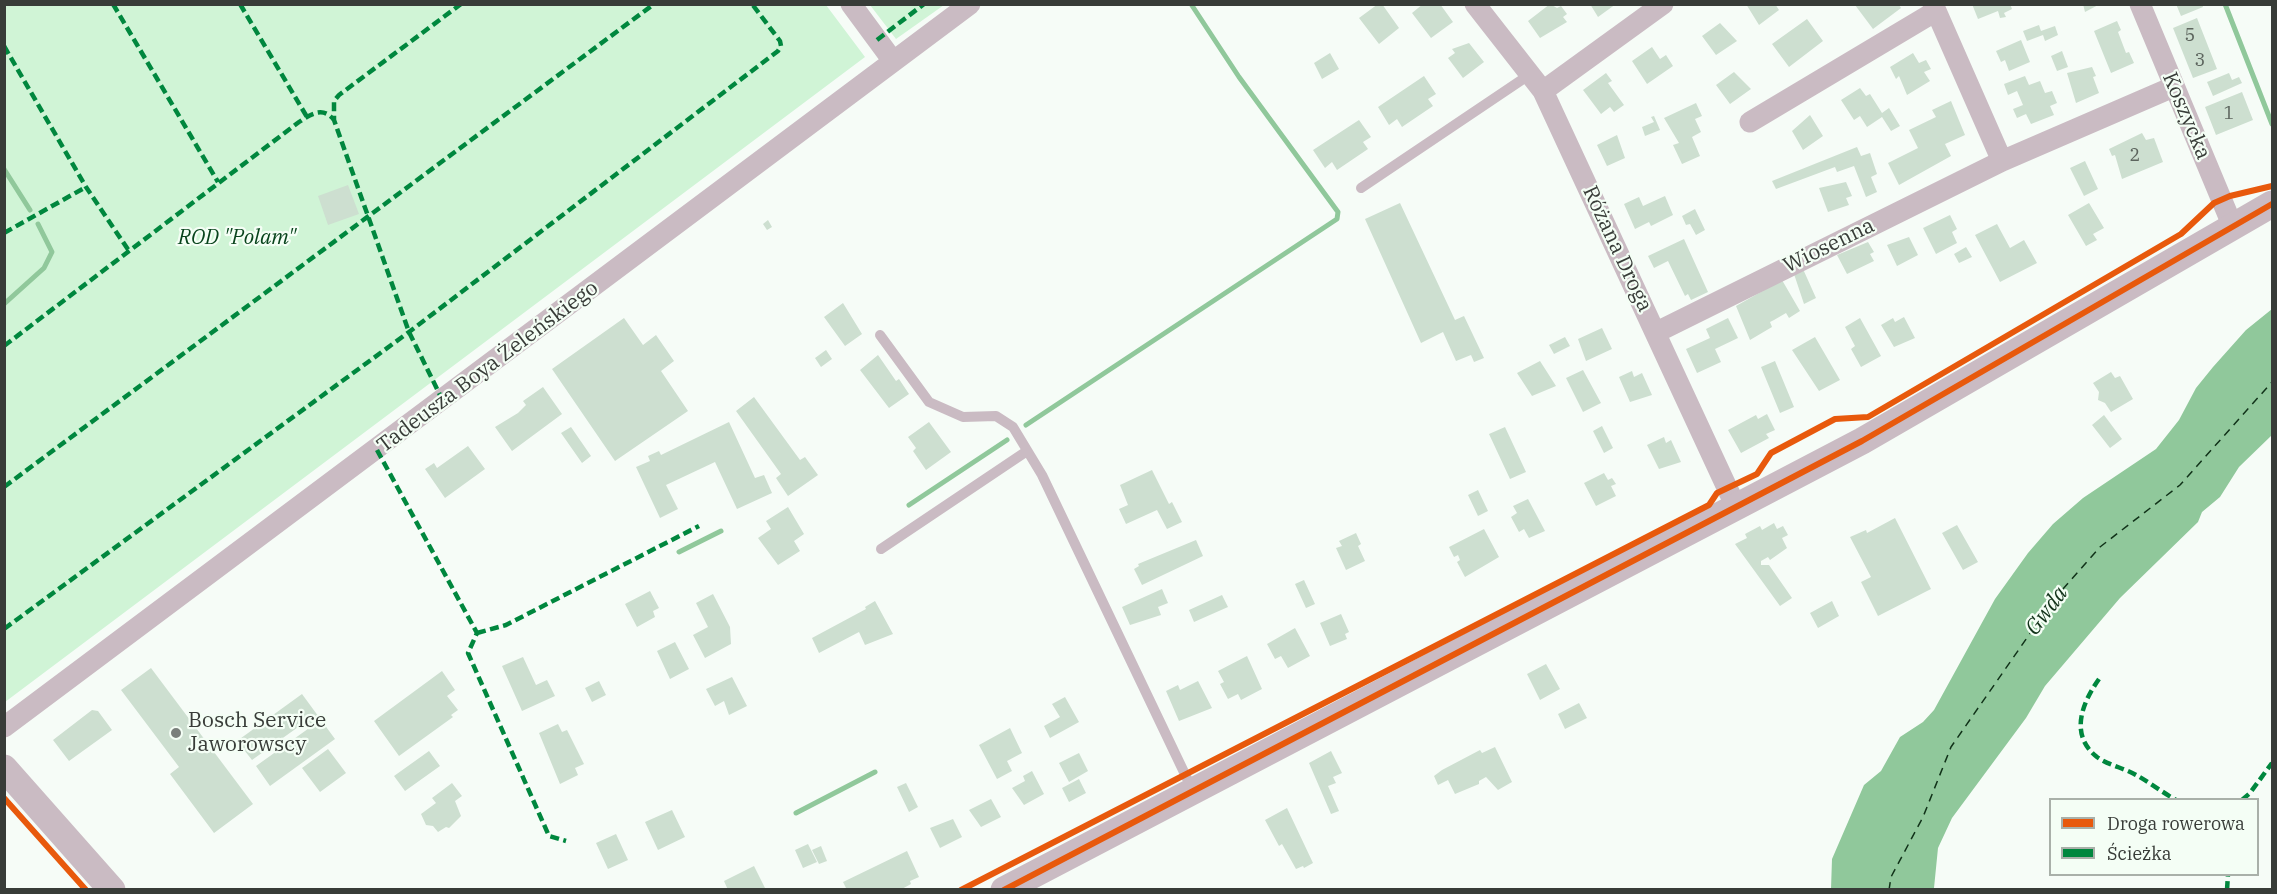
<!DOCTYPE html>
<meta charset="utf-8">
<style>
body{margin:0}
#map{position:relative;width:2277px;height:894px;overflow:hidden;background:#f6fcf7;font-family:"IBM Plex Serif",serif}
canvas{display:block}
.frame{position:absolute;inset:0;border:6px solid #383c38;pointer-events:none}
.legend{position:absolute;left:2049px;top:798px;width:210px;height:78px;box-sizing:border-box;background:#f4fef5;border:2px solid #a9b0a9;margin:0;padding:8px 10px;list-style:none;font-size:18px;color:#383c38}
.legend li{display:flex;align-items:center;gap:12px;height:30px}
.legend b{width:30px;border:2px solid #a9b0a9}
</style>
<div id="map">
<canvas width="2277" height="894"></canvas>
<div class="frame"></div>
<ul class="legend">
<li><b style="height:8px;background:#e8590c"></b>Droga rowerowa</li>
<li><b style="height:8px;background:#00873e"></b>Ścieżka</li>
</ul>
</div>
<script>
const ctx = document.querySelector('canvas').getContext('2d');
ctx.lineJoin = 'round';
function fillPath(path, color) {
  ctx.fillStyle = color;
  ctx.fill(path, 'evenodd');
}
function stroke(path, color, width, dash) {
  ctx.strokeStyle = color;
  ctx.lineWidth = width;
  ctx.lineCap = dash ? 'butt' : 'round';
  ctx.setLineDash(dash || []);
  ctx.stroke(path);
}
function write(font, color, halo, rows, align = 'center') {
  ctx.font = font + ' "IBM Plex Serif",serif';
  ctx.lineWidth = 4.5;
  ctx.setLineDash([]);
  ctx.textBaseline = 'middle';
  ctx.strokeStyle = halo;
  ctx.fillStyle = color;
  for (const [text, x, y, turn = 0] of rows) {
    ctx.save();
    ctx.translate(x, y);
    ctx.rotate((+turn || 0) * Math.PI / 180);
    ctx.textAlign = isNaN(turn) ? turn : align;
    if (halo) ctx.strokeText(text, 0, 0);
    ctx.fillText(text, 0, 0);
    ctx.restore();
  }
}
const green = new Path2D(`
 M5,5H826L865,57L5,702Z
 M870,5H944L896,39Z`);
const water = new Path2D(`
 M2272,309V435L2239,467L2220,497L2202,512L2198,522L2120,598L2045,686L2026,718L1952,818L1938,848L1934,888L1831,889L1832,859L1864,785L1881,771L1900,737L1923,722L1934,710L1995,599L2028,553L2053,524L2083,498L2156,449L2179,420L2196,388L2213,367L2246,330Z`);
const stream = new Path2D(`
 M2225,4L2272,124
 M4,169L30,210
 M4,304L44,268L52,252L38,224
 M1026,425L1337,219L1338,212L1239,77L1191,4
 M909,505L1007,440
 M679,552L721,531
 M796,813L875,772`);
const ferry = new Path2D(`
 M1889,890L1891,877L1923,817L1951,747L2054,599L2100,547L2180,485L2272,382`);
const building = new Path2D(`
 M1378,4H1382L1399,28L1379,44L1359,18Z
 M1423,4H1440L1453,22L1431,38L1412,13Z
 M1550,4L1557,8L1561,6L1567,14L1563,17L1567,22L1540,38L1528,21Z
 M1590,4H1616L1598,17Z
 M1746,4H1775L1779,10L1759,25Z
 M1972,4H2010L2012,9L2004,13L2006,17L2000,18L1998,11L1978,19Z
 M2083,4H2100L2085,12Z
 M2176,4H2202L2203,7L2181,16Z
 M1855,5H1899L1901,8L1873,29Z
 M2197,18L2217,69L2193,78L2173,28Z
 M1807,19L1823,41L1789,67L1772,44Z
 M2117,21L2121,30L2118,32L2126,53L2129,52L2134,63L2111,73L2094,31Z
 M1720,23L1737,41L1716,55L1702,36Z
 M2039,25L2041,31L2055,26L2058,35L2045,41L2043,35L2027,41L2023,31Z
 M2021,40L2030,62L2009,71L2005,60L2001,62L1996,51Z
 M1469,43L1484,62L1463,78L1448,58L1455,53L1452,49Z
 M1652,47L1660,59L1666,55L1673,66L1647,84L1632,61Z
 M2062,51L2068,67L2057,71L2051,56Z
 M1330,53L1339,69L1322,79L1314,63Z
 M1913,53L1919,63L1926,60L1931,69L1924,72L1930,81L1907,95L1899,76L1896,79L1890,67Z
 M2092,67L2096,76L2093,77L2099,93L2076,103L2067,73Z
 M1734,72L1751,89L1730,104L1716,85Z
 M1606,73L1612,81L1608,83L1624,105L1614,112L1610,107L1601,114L1583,90Z
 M2229,73L2232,80L2239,77L2242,83L2213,96L2207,82Z
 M1424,76L1436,94L1428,99L1433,106L1402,127L1397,119L1389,125L1378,107Z
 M2025,76L2029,85L2040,81L2045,93L2052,91L2057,103L2050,106L2054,115L2031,124L2026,114L2017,118L2013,109L2023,105L2017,91L2008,95L2004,84Z
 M1860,88L1866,96L1870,94L1882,113L1889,108L1900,126L1891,131L1882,117L1867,127L1860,116L1854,120L1841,100Z
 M2242,92L2253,120L2216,135L2205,107Z
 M1951,101L1965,135L1945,144L1951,156L1899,185L1888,163L1918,148L1909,130L1936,117L1932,110Z
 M1696,103L1702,116L1695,119L1701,132L1692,137L1700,156L1682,164L1673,145L1679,143L1664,118Z
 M1810,115L1823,136L1803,150L1792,131Z
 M1654,116L1660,130L1645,136L1642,127L1654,122L1651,117Z
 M1359,120L1371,137L1363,142L1368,149L1337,170L1332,162L1325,168L1313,150Z
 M2142,133L2146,140L2154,138L2163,162L2122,179L2115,155L2112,156L2109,149Z
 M1617,135L1625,158L1607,166L1597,145Z
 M1857,147L1861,156L1870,153L1877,174L1871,177L1877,192L1866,197L1854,166L1837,172L1835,167L1776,189L1772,181Z
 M2085,161L2098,189L2084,196L2070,168Z
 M1846,182L1852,196L1846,198L1849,205L1828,212L1819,188Z
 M348,185L359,214L328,225L318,196Z
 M1665,196L1673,215L1651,226L1649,222L1635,229L1624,204L1639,197L1643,206Z
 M1400,203L1455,320L1464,316L1484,358L1474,362L1471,355L1456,361L1443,332L1421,343L1365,219Z
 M2089,203L2104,228L2093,234L2097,240L2086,246L2068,215Z
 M1695,209L1705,230L1696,235L1690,224L1686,225L1682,216Z
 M1950,215L1957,229L1952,232L1957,243L1936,254L1923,228Z
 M768,220L772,227L767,230L763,224Z
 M1997,224L2010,248L2024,240L2037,263L2000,282L1975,235Z
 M1909,237L1918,255L1897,266L1887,245Z
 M1684,239L1708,292L1691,300L1688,294L1685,296L1668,261L1654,268L1648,256Z
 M1868,242L1874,252L1870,254L1874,261L1847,274L1837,255Z
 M1966,247L1972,257L1959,263L1954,254Z
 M1803,269L1816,298L1804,304L1794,274Z
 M1782,280L1800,311L1789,318L1786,313L1774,320L1770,322L1772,327L1750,340L1736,306Z
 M843,303L862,334L845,346L824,317Z
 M1904,317L1915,338L1894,347L1881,325L1893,318L1895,322Z
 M624,318L643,345L656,335L674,361L661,371L688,411L615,461L552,369Z
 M1728,318L1738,338L1715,349L1721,362L1697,373L1686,349L1710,338L1706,329Z
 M1860,318L1881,356L1861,367L1851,349L1855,346L1845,327Z
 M1602,328L1612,349L1586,361L1578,339Z
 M1565,337L1570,346L1554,354L1549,345Z
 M1815,337L1840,380L1819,391L1792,350Z
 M826,350L832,359L821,367L815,358Z
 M878,355L896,381L899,379L909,394L889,408L860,370Z
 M1540,361L1556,386L1532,396L1517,373Z
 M1775,361L1794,407L1780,413L1761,367Z
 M1583,370L1601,403L1583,412L1566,378Z
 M1632,371L1634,377L1642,373L1652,395L1630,402L1619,377Z
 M2111,372L2115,378L2120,376L2133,399L2111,412L2105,403L2098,400L2099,392L2093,383Z
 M543,387L562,414L512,451L495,427L518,413L526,405L523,401Z
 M754,397L800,460L805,457L818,475L788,496L776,478L781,474L736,411Z
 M1767,414L1775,430L1766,434L1769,438L1741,453L1728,430L1756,415L1758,419Z
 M2104,415L2122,439L2110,448L2092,425Z
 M729,422L755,478L764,475L772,493L737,509L715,462L666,485L678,509L660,518L636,467L650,461L648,456L659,451L661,455Z
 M929,422L951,452L926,470L913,451L916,448L908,437Z
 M1602,426L1613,448L1604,453L1593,431Z
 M571,427L591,456L582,463L561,433Z
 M1505,427L1526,472L1510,479L1489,434Z
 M1664,437L1666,443L1671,440L1681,462L1659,469L1647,445Z
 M468,446L485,469L445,498L425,469L434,463L437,468Z
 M1152,470L1169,504L1172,502L1182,522L1167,529L1157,510L1126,524L1119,509L1128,505L1120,485Z
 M1604,473L1608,480L1612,478L1616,484L1611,486L1616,496L1596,506L1584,483Z
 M1478,490L1488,511L1478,516L1468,495Z
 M1528,499L1545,531L1529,538L1524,529L1519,532L1511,517L1517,513L1513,506Z
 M788,507L804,534L794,541L800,551L778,565L758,538L771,529L766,521Z
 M1895,518L1931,589L1878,616L1861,582L1871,577L1850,537L1866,530L1867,533Z
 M1774,523L1777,529L1783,526L1788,535L1782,538L1787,548L1770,560L1768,557L1761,561V565H1769L1792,598L1780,606L1735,544L1747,538L1745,534L1760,526L1762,530Z
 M1957,525L1978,562L1963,570L1942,533Z
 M1484,529L1499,557L1465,577L1457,562L1460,560L1458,555L1454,557L1449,547Z
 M1356,533L1361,544L1358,546L1365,561L1346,570L1336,548L1342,546L1339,541Z
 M1196,540L1203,556L1142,585L1134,569L1139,566L1138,564Z
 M1304,580L1315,604L1306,608L1295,584Z
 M1162,589L1168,603L1158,607L1161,615L1130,625L1122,607Z
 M650,591L659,608L653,611L655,617L637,627L625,604Z
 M713,594L730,627L731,644L705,658L693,635L708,627L696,603Z
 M1222,595L1228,607L1194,622L1189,610Z
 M875,601L893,634L865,645L859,632L819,653L812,638L866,609L865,607Z
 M1832,601L1839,616L1818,628L1810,613Z
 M1341,614L1349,632L1345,634L1347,639L1330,646L1320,623Z
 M1295,628L1310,656L1288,668L1281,656L1275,659L1267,644Z
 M675,642L689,669L670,679L657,651Z
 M1247,656L1262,689L1241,700L1238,694L1228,699L1220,684L1224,682L1218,671Z
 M523,657L536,685L547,680L555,696L522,711L502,666Z
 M1546,664L1560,689L1540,700L1527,674Z
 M151,668L253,804L214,833L170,774L179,767L121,690Z
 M442,671L455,690L447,696L458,710L451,715L453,717L399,756L374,721Z
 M732,677L747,706L729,715L724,701L715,706L706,689Z
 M599,681L606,695L592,702L585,688Z
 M1198,681L1212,708L1179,721L1166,691L1178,685L1180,690Z
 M302,694L335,739L270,786L256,766L312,726L308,720L252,760L237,741Z
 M1065,697L1079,722L1050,738L1044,726L1060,717L1052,704Z
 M1579,703L1587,718L1565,729L1558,714Z
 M92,710L98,711L112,730L69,761L53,740Z
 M558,724L562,732L567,730L584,764L575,768L578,775L560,784L539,733Z
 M1010,728L1022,753L1007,761L1012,771L997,779L979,745Z
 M1495,747L1512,782L1498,790L1486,777L1479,781V784L1455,794L1448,780L1438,785L1434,776L1442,770L1480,750L1482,753Z
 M328,749L346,773L320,792L302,768Z
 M429,751L440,766L405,791L394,776Z
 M1331,751L1342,773L1333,777L1336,783L1328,786L1339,811L1331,814L1309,763Z
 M1079,753L1088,771L1069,782L1059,763Z
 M1032,771L1044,794L1024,805L1012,788L1025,781L1023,776Z
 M1079,779L1086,793L1069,802L1062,788Z
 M452,783L462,796L455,801L461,816L449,828L446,827L438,832L433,826L426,825L421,814L436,803L432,798Z
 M906,783L918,807L909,812L897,787Z
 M991,799L1001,817L981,827L969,810Z
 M1287,808L1313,863L1304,868L1303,866L1296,869L1282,844L1279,846L1265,820Z
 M672,810L685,837L658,850L645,822Z
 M953,819L962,837L940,848L930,828Z
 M616,834L628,860L608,869L596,843Z
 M808,844L817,862L803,868L795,850Z
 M821,846L827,861L819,864L812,850Z
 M907,851L919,877L910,881L911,884L900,890H847L843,882Z
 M754,866L766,890H728L724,881Z`);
const service = new Path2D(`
 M1361,188L1529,75
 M880,335L929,402L963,417L996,416L1013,427L1042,475L1193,791
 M881,549L1027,451`);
const minor = new Path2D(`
 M851,4L893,61
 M1475,4L1543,91L1736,507
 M1933,4L2002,161
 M2140,4L2233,227
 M1543,91L1663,4
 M1750,122L1936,11
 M1657,332L2002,161L2173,87
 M4,727L970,4`);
const tertiary = new Path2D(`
 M4,768L112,890
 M1004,890L1862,441L2272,204`);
const quiet = new Path2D(`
 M113,4L218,182
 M240,4L307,117
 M877,40L924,4
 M4,46L86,187L129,251
 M4,233L86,187
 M4,346L299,122C311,114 323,106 334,120
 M443,401L409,332L334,120V101L339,95L461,4
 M377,450L477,633L468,653L549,836L566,841
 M4,487L654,4
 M4,629L409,332L778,51L781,46L780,41L752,4
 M477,633L506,625L699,526
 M2099,679C2082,703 2069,735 2097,757C2108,765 2124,768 2136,775C2149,782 2162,792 2176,800
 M2242,800L2250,793L2272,763
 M2227,890L2228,874`);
const cycleway = new Path2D(`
 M4,798L86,890
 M961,890L1709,505L1717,493L1757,474L1771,453L1835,419L1868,417L2181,234L2214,203L2230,196L2272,186
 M1004,890L1862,441L2272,204`);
const markers = [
 [176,733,6,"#7a7f7b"]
];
const numberNames = [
 ["5",2190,36],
 ["3",2200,61],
 ["1",2229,114],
 ["2",2135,156]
];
const streetNames = [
 ["Koszycka",2186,116,67],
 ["Wiosenna",1829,246,-26],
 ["Różana Droga",1617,249,65],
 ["Tadeusza Boya Żeleńskiego",488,367,-37]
];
const parkNames = [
 ["ROD \"Polam\"",237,238]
];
const poiNames = [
 ["Bosch Service",188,721],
 ["Jaworowscy",188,745]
];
const waterNames = [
 ["Gwda",2047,611,-53]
];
fillPath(green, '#d0f4d6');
fillPath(water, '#90c89b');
stroke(stream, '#90c89b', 5);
stroke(ferry, '#113219', 1.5, [8, 6]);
fillPath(building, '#cddfd0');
stroke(service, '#cabbc3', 10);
stroke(minor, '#cabbc3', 21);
stroke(tertiary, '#cabbc3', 27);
stroke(quiet, '#00873e', 4.5, [9, 4.5]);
stroke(cycleway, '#e8590c', 6);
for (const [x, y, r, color] of markers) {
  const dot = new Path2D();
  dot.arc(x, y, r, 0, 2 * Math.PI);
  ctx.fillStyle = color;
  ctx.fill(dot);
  stroke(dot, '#f4fef5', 2);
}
write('18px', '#5d655e', null, numberNames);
write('21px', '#383c38', '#f4fef5', streetNames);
write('italic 21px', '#08441c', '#f4fef5', parkNames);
write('21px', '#383c38', '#f4fef5', poiNames, 'left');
write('italic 22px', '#113219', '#f4fef5', waterNames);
</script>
